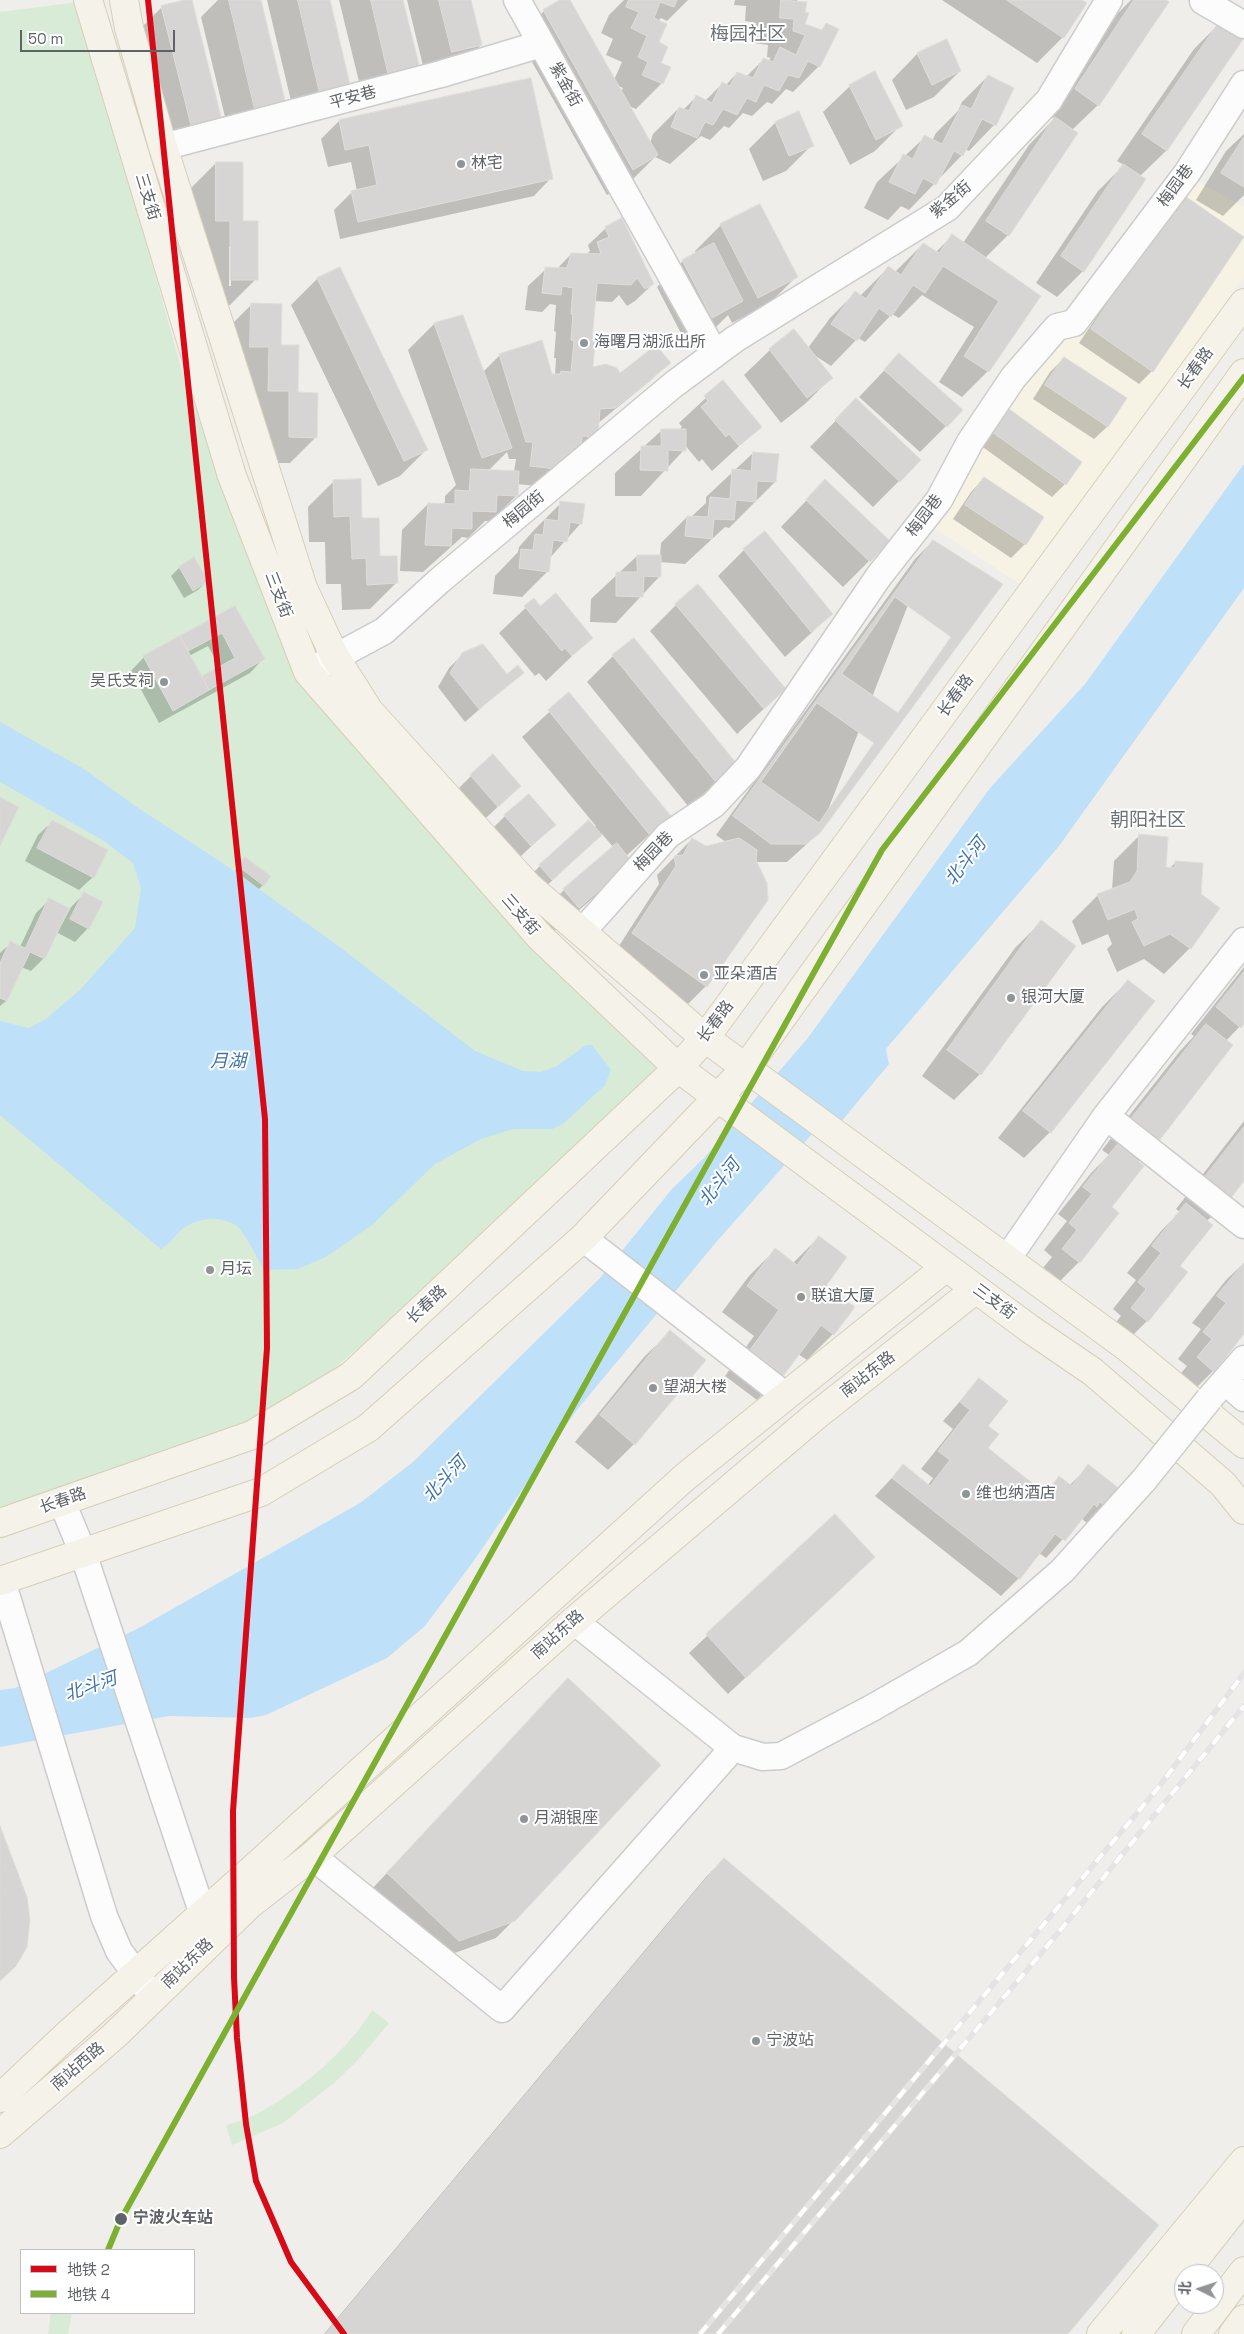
<!DOCTYPE html>
<meta charset="utf-8">
<style>
body{margin:0}
#map{position:relative;width:1244px;height:2334px;overflow:hidden;background:#efeeea;font-family:"Space Grotesk","Noto Sans SC",sans-serif}
canvas{display:block}
.legend{position:absolute;left:20px;top:2249px;width:175px;height:65px;box-sizing:border-box;background:#fff;border:1px solid #bfc1c3;margin:0;padding:6px 9px;list-style:none;font-size:15px;color:#5f6368}
.legend li{display:flex;align-items:center;gap:10px;height:25px}
.legend b{width:25px;border:1px solid #bfc1c3}
.north{position:absolute;left:1174px;top:2264px;width:50px;height:50px;box-sizing:border-box;background:#fff;border:1px solid #bfc1c3;border-radius:50%;rotate:274deg;font-size:14px;font-weight:700;line-height:20px;text-align:center;color:#5f6368}
.north::after{content:'';display:block;margin:auto;width:18px;height:22px;background:#919496;clip-path:polygon(50% 0,100% 100%,50% 72%,0 100%)}
.scale{position:absolute;left:20px;top:30px;width:155px;height:22px;box-sizing:border-box;border:2px solid #5f6368;border-top:0;padding-left:6px;font-size:15px;line-height:18px;white-space:nowrap;color:#5f6368;-webkit-text-stroke:4px #fff;paint-order:stroke}
</style>
<div id="map">
<canvas width="1244" height="2334"></canvas>
<ul class="legend">
<li><b style="height:6px;background:#d60b17"></b>地铁 2</li>
<li><b style="height:6px;background:#7db031"></b>地铁 4</li>
</ul>
<div class="north">北</div>
<div class="scale">50 m</div>
</div>
<script>
const ctx = document.querySelector('canvas').getContext('2d');
ctx.lineJoin = 'round';
function fillPath(path, color) {
  ctx.fillStyle = color;
  ctx.fill(path, 'evenodd');
}
function stroke(path, color, width, dash) {
  ctx.strokeStyle = color;
  ctx.lineWidth = width;
  ctx.lineCap = dash ? 'butt' : 'round';
  ctx.setLineDash(dash || []);
  ctx.stroke(path);
}
function write(font, color, halo, rows, align = 'center') {
  ctx.font = font + ' "Space Grotesk","Noto Sans SC",sans-serif';
  ctx.lineWidth = 4;
  ctx.setLineDash([]);
  ctx.textBaseline = 'middle';
  ctx.strokeStyle = halo;
  ctx.fillStyle = color;
  for (const [text, x, y, turn = 0] of rows) {
    ctx.save();
    ctx.translate(x, y);
    ctx.rotate((+turn || 0) * Math.PI / 180);
    ctx.textAlign = isNaN(turn) ? turn : align;
    if (halo) ctx.strokeText(text, 0, 0);
    ctx.fillText(text, 0, 0);
    ctx.restore();
  }
}
const commercial = new Path2D(`
 M1182,173L1244,207V277L1020,584L931,526L1000,402Z`);
const green = new Path2D(`
 M79,2L183,375L295,676L493,896L663,1072L519,1210L330,1372L243,1425L119,1471L0,1507V12Z
 M372,2010L389,2023L358,2060L334,2083L283,2123L232,2145L226,2125C236,2122 246,2119 255,2115C296,2094 349,2050 372,2010Z
 M51,2313H72L68,2334H48Z`);
const water = new Path2D(`
 M1244,464V588L1059,846L886,1049L889,1064L840,1123L829,1115L718,1240L576,1411L473,1562L425,1626L387,1658L266,1715L250,1718L169,1716L0,1747V1690L15,1688L137,1629L360,1503L413,1462L600,1278L672,1189L704,1158L807,1039L990,788L1085,684Z
 M0,722L84,769L138,808L221,862L337,945L475,1051L523,1071L541,1072L557,1066L586,1045H592L611,1070L605,1085L563,1124L552,1129H513L481,1139L435,1164L372,1225L326,1257L298,1269L264,1270C259,1261 245,1233 238,1227C224,1216 201,1217 187,1226C176,1232 172,1243 161,1249L0,1115V1021L29,1028L46,1019L81,989L135,928L141,888L133,863L104,841L0,782Z`);
const shadow = new Path2D(`
 M191,0L220,121L166,154L136,33L162,7Z
 M218,0H259L285,105L230,138L201,17Z
 M267,0H328L350,89L296,122Z
 M339,0H402L418,69L364,102Z
 M407,0H470L481,45L455,71L426,78Z
 M563,0H569L614,80L622,62L606,55L613,39L601,33L609,15L624,0H688L667,21L661,18L658,21L657,43L660,63L669,68L662,83L636,109L629,106L650,143L653,134L679,108L683,110L696,97L705,101L723,83L726,85L737,73L746,77L764,59L768,61L771,58L767,57L768,45L754,43L756,23L745,21L746,6L734,5L735,0H797L803,25L820,31L826,25L819,66L793,92L786,89L772,104L767,102L752,116L743,113L729,128L724,126L710,140L701,136L670,164L655,157L631,181L607,195L518,37L544,11ZM617,85L623,88L621,92Z
 M942,0H1080L1063,37L1037,63Z
 M1131,0H1164L1098,105L1072,130L1076,133L1008,235L985,258L1040,296L988,371L962,397L939,382L974,327L922,295L899,318L892,314L865,342L858,338L831,366L814,355L831,378L805,404L781,423L744,375L770,350L808,348L830,318L856,292L860,296L888,268L895,272L923,244L936,252L952,236L963,243L1029,145L1054,119L1050,115L1118,13Z
 M1220,23L1242,38L1166,151L1140,176L1083,271L1057,297L1036,283L1098,191L1124,165L1117,161L1194,49Z
 M946,41L960,71L934,97L906,110L892,80L917,54Z
 M875,73L901,125L875,151L850,165L823,112L849,87Z
 M988,76L994,125L969,151L965,149L962,155L909,210L901,206L888,220L864,208L877,182L925,137L932,141L936,133L958,111L962,102Z
 M799,113L812,145L786,171L763,181L749,149L775,123Z
 M339,121L551,178L534,196L340,239L334,210L352,192L357,191L351,162L328,167L321,139Z
 M1244,134V195L1223,216L1196,200L1226,151Z
 M216,163L241,223L256,279L230,305H204L190,189ZM229,247H231V286H229Z
 M759,205L796,277L770,303L732,323L728,315L716,327L686,343L657,287L683,261L696,254L695,251L721,225Z
 M1169,209L1152,371L1139,384L1079,343Z
 M606,228L653,284L635,301L627,306L619,295L612,302L594,301L591,342L592,369L620,375L669,363L651,380L597,424L596,437L537,486L517,484V495L491,521H485L468,538L462,537L423,572L400,571L402,530L428,504L442,505L445,502V496L456,485L408,350L434,324L462,316L483,372L500,355L555,375L556,358H554L556,332L554,331L556,305L550,304L542,312L525,310L528,286L546,269H557L571,254L586,255L590,251L588,245ZM507,452L509,459H516L514,472L488,471Z
 M340,268L426,450L400,476L378,486L291,305L317,279Z
 M251,305L280,346L316,437L290,463H263L264,417H243L225,331Z
 M899,355L946,426L920,452L859,397Z
 M1064,358L1108,426L1094,439L1033,399L1050,372Z
 M723,382L760,427L712,471L702,459L699,462L684,444V450L641,496H615V473L662,430H679L682,427L679,423Z
 M856,400L899,481L873,507L810,447Z
 M1009,410L1065,484L1052,497L980,445L996,424Z
 M753,453L775,482L729,528L725,527L685,564L660,562V576L616,623L590,622L591,599L637,556H660L661,543L687,517H691L706,503V497Z
 M984,478L1042,517L1025,544L1011,558L953,519L971,492Z
 M334,481L360,520L379,557L396,583L370,609L342,610L341,584H326L325,542H309L308,507Z
 M825,481L869,561L843,587L781,527Z
 M561,503L581,523L549,559L548,571L522,597L493,594L495,576L518,552L519,547L535,529Z
 M933,541L819,833L787,862H755L706,986L688,1004L615,952L659,884L657,875L692,839L705,847L726,842L716,835L915,559Z
 M744,550L832,614L785,657L718,576Z
 M179,568L207,581L198,590L184,598L171,576Z
 M534,600L540,608L592,637L546,681L539,673L535,676L499,633Z
 M676,605L785,689L737,734L650,631Z
 M235,607L263,659L250,673L159,723L131,671L144,657ZM208,646L220,667L201,677L189,656Z
 M463,654L507,676L522,672L465,722L438,687L449,668Z
 M613,656L735,764L709,790L688,806L587,682Z
 M569,694L670,816L626,856L605,888L552,933L538,916L564,890L614,848L602,834L526,905L514,892L540,866L596,826L522,737Z
 M471,776L520,786L471,832L445,802Z
 M505,816L554,825L505,871L479,842Z
 M52,822L93,877L79,890L25,861L38,835Z
 M1140,835L1165,869H1169L1176,862L1200,894L1218,908L1190,948L1164,974L1144,959L1117,972L1107,949L1112,944L1108,934L1082,945L1072,921L1098,895L1112,890L1114,861Z
 M241,862L263,885L259,889L235,871Z
 M84,894L88,928L75,942L56,932L44,958L31,971L21,967L6,1001L0,1006V953L11,943L20,947L36,913L49,900L62,924L71,907Z
 M1041,922L980,1074L954,1100L922,1076L1015,948Z
 M1244,967V1022L1226,1041L1155,1145L1137,1162L1079,1262L1053,1288L1037,1275L1052,1257L1044,1250L1067,1221L1058,1214L1092,1172L1109,1155L1102,1150L1180,1051L1194,1036L1191,1034Z
 M1128,981L1153,1002L1050,1132L1024,1158L998,1138L1102,1007Z
 M1244,1121V1179L1226,1202L1207,1221L1147,1321L1121,1347L1106,1334L1121,1316L1113,1309L1136,1280L1127,1273L1161,1231L1180,1212L1176,1209Z
 M819,1237L824,1286L833,1334L807,1360L798,1354L783,1374L757,1400L725,1376L754,1336L722,1312L749,1276L775,1250L793,1263Z
 M1244,1263V1332L1213,1371L1187,1397L1172,1384L1187,1366L1178,1359L1201,1329L1192,1323L1226,1280Z
 M670,1332L634,1444L608,1470L575,1442L644,1357Z
 M979,1379L987,1426L986,1448L1043,1494L1060,1478L1069,1486L1089,1466L1119,1490L1088,1524L1082,1519L1077,1523L1046,1558L1039,1553L1019,1578L1001,1596L875,1496L903,1466L928,1485L933,1478L921,1469L953,1429L943,1421Z
 M835,1515L874,1557L728,1694L689,1653Z
 M551,1698L514,1920L496,1938L441,1958L370,1891Z
 M724,1859L1066,2334H324L706,1877Z`);
const building = new Path2D(`
 M184,0H192L222,121L192,129L161,6Z
 M229,0H261L286,105L256,113Z
 M298,0H330L351,89L321,97Z
 M371,0H403L420,69L389,76Z
 M439,0H471L482,45L452,52Z
 M560,0H570L658,155L633,170L543,10Z
 M629,0H677L674,7L660,2L654,18L667,24L659,42L668,47L661,63L671,67L663,84L642,75L648,62L638,57L647,36L631,28L639,12L626,7Z
 M781,0L807,2L805,12L809,13L805,24L822,30L826,23L839,29L820,67L808,61L799,78L788,75L779,91L764,85L756,102L747,98L737,115L723,109L713,125L705,122L697,138L671,127L679,107L689,111L696,95L712,103L722,82L730,86L737,72L753,78L763,58L773,62L780,47L796,55L805,35L793,31L794,19L780,18Z
 M1007,0H1082L1087,3L1064,38Z
 M1134,0H1166L1169,2L1099,106L1075,89Z
 M1220,21L1244,38L1167,151L1142,134Z
 M947,39L961,71L932,85L917,53Z
 M875,71L903,126L876,140L849,85Z
 M988,75L1014,88L996,126L982,119L963,156L954,151L936,185L923,178L915,194L889,182L903,154L913,159L924,135L942,144L962,105L971,109Z
 M531,78L553,179L358,222L351,191L377,185L369,145L345,150L339,120Z
 M799,111L814,146L789,156L775,122Z
 M1055,117L1078,133L1009,236L986,221Z
 M1244,137V187L1221,173Z
 M216,162H243V221H258V280H230V221H216Z
 M1123,164L1146,179L1084,272L1061,256Z
 M1182,194L1244,237L1153,372L1091,329Z
 M760,204L798,277L758,298L720,224Z
 M622,218L654,284L645,289L637,278L631,285L597,283L592,341L595,342L593,367L606,364L617,368L620,373L656,345L671,363L615,408L600,409L598,437L582,436L581,448L573,447V455H566L565,463L556,462V469L530,466L533,442H526L499,354L542,340L552,374H560L561,371L571,372L574,341L571,340L573,314H571L573,288L562,286L561,295L542,293L545,267L567,268L571,253L601,254L597,242L609,237L605,227Z
 M952,234L1041,296L989,372L964,356L999,301L943,266L925,293L913,285L891,317L879,308L857,341L831,324L855,291L866,299L888,266L901,275L923,243L939,253Z
 M714,243L743,301L712,318L682,260Z
 M340,267L428,450L404,461L317,278Z
 M251,303L282,304L281,345H299L298,392L318,393L317,438L289,437V391H268L269,347H250Z
 M463,315L512,448L482,458L434,323Z
 M794,329L833,378L807,398L769,349Z
 M899,353L963,410L947,427L884,370Z
 M1064,357L1127,398L1108,427L1045,385Z
 M723,380L762,427L739,446L729,434L726,437L701,407L708,401L704,396Z
 M856,398L921,460L900,482L835,420Z
 M1009,409L1082,462L1066,485L992,432Z
 M661,429H686V451L668,450V471L640,470L641,446H661Z
 M753,452L779,454L776,482L757,481L756,502L736,500L734,520L714,519L712,539L685,536L687,516L708,517L710,497L730,499L732,469L751,471Z
 M471,469L519,471L518,496L497,495L496,512L472,511V529L452,528L451,546L425,545L428,503L455,504V490L469,491Z
 M984,477L1044,517L1026,545L965,505Z
 M361,479L362,518H379L380,556H397L398,583L367,585L366,558L352,559L350,516L334,517L333,480Z
 M825,479L890,541L870,562L806,500Z
 M560,501L585,504L582,524L570,522L567,542L553,540L549,572L519,568L521,549L533,550L535,534L543,535L545,519L558,521Z
 M765,531L833,614L811,632L743,549Z
 M933,540L1003,584L820,833L806,844H771L733,816Z
 M637,555H661V577L644,576L643,597L616,596V572H637Z
 M194,557L208,581L193,591L179,567Z
 M698,584L786,689L764,709L675,604Z
 M556,593L593,638L572,656L565,648L562,651L524,606L534,598L540,606Z
 M895,597L951,637L898,713L842,674Z
 M235,606L265,659L209,690L202,676L235,658L222,633L188,651L180,636Z
 M180,636L209,690L173,711L143,656Z
 M634,638L737,764L715,781L612,655Z
 M483,644L507,674L518,665L524,673L479,709L450,673L462,653Z
 M569,692L671,816L649,834L548,710Z
 M817,703L874,743L819,823L761,782Z
 M493,754L521,786L498,807L470,775Z
 M529,794L556,825L531,846L504,815Z
 M0,797L19,807L0,846Z
 M52,820L108,850L94,878L37,848Z
 M589,820L602,835L552,880L539,865Z
 M1139,834L1168,837L1166,867L1175,868V861L1203,863L1201,894L1220,908L1191,949L1170,934L1144,946L1132,922L1138,919L1135,909L1108,920L1097,894L1130,882L1137,871Z
 M692,838L706,846L739,838L757,850L756,860L767,883L768,900L707,987L632,933L676,866L674,856L683,855Z
 M617,843L632,862L579,908L563,889Z
 M245,857L271,876L264,886L238,866Z
 M84,892L103,902L89,929L70,919Z
 M49,898L69,908L45,959L30,952L7,1001L0,998V963L10,941L25,948Z
 M1041,920L1076,946L981,1075L947,1050Z
 M1244,972V1024L1241,1028L1216,1007Z
 M1128,980L1155,1001L1051,1133L1023,1111Z
 M1206,1024L1233,1045L1155,1146L1127,1124Z
 M1244,1127V1181L1227,1203L1201,1182Z
 M1118,1144L1144,1166L1112,1207L1119,1213L1080,1263L1062,1249L1077,1230L1069,1223L1092,1194L1083,1187Z
 M1186,1203L1213,1225L1180,1266L1188,1272L1148,1322L1131,1308L1146,1289L1138,1282L1161,1253L1152,1246Z
 M819,1236L847,1257L826,1286L855,1307L834,1335L821,1325L784,1375L750,1350L779,1310L747,1286L775,1248L797,1265Z
 M1244,1263V1334L1214,1372L1197,1357L1212,1339L1203,1332L1226,1303L1217,1296Z
 M670,1330L706,1360L635,1445L600,1415Z
 M979,1378L1008,1401L988,1426L999,1434L988,1448L1046,1494L1059,1476L1072,1486L1088,1464L1121,1490L1107,1507L1100,1502L1097,1507L1094,1504L1065,1541L1055,1534L1020,1579L892,1478L903,1464L930,1486L950,1460L938,1451L970,1410L960,1402Z
 M835,1514L875,1557L746,1678L706,1634Z
 M568,1678L661,1765L515,1921L459,1941L387,1873Z
 M0,1826L27,1897L30,1920L27,1947L16,1966L0,1981Z
 M724,1858L1159,2225L1068,2334H326Z`);
const minor = new Path2D(`
 M517,0L715,354
 M1203,1L1244,25
 M163,147L441,74L541,44
 M308,672L384,631L439,581L673,385L735,339L947,208L1049,100L1109,0
 M582,932L668,835L713,805L748,768L879,576L939,500L970,442L1013,378L1057,327L1074,323L1187,173L1244,84
 M1106,1116L1244,1225
 M583,1238L786,1396
 M1007,1259L1106,1116L1244,941
 M1225,1381L1244,1398
 M1209,1399L1244,1359
 M62,1502L83,1553L209,1933
 M2,1581L104,1916L119,1951L153,1997
 M733,1748L763,1757L781,1756L872,1708L968,1653L1062,1571L1144,1480
 M312,1856L502,2009L733,1748L574,1621`);
const major = new Path2D(`
 M88,0L232,476L308,672L540,937L678,1068L1030,1329L1093,1372L1223,1484L1244,1510
 M124,0L129,28L163,147L303,588L335,657L369,711L529,887L705,1038L1128,1348L1244,1444
 M0,1523L252,1435L351,1376L678,1068L705,1038L1244,303
 M0,1581L261,1492L368,1428L583,1238L745,1069L1244,373
 M0,2098L66,2036L244,1877L685,1477L946,1267
 M0,2134L114,2036L249,1905L312,1856L574,1621L813,1418L976,1289
 M1101,2334L1244,2161
 M1136,2334L1244,2197
 M1196,2334L1244,2271
 M1233,2334L1244,2319`);
const rail = new Path2D(`
 M700,2334L1158,1788L1244,1673
 M718,2334L1044,1950L1244,1706`);
const minorBridge = new Path2D(`
 M1144,1480L1209,1399`);
const metro1 = new Path2D(`
 M148,0L265,1119L267,1348L233,1811L234,1977L237,2038L246,2124L256,2181L291,2262L344,2334`);
const metro2 = new Path2D(`
 M108,2250L120,2221L882,850L1244,377`);
const markers = [
 [461,164,5,"#919496"],
 [584,343,5,"#919496"],
 [164,682,5,"#919496"],
 [704,975,5,"#919496"],
 [1011,998,5,"#919496"],
 [210,1270,5,"#919496"],
 [801,1297,5,"#919496"],
 [653,1388,5,"#919496"],
 [966,1494,5,"#919496"],
 [524,1819,5,"#919496"],
 [756,2041,5,"#919496"],
 [121,2219,7,"#5f6368"]
];
const streetNames = [
 ["紫金街",565,85,61],
 ["平安巷",353,98,-15],
 ["梅园巷",1176,186,-54],
 ["三支街",147,197,73],
 ["紫金街",951,200,-40],
 ["长春路",1196,369,-54],
 ["梅园街",524,510,-40],
 ["梅园巷",925,516,-53],
 ["三支街",278,595,69],
 ["长春路",956,696,-54],
 ["梅园巷",654,852,-46],
 ["三支街",520,915,49],
 ["长春路",716,1022,-53],
 ["三支街",994,1302,36],
 ["长春路",427,1305,-43],
 ["南站东路",868,1375,-38],
 ["长春路",63,1501,-19],
 ["南站东路",558,1635,-42],
 ["南站东路",188,1964,-44],
 ["南站西路",78,2067,-41]
];
const poiNames = [
 ["林宅",471,164],
 ["海曙月湖派出所",594,343],
 ["吴氏支祠",154,682,"right"],
 ["亚朵酒店",714,975],
 ["银河大厦",1021,998],
 ["月坛",220,1270],
 ["联谊大厦",811,1297],
 ["望湖大楼",663,1388],
 ["维也纳酒店",976,1494],
 ["月湖银座",534,1819],
 ["宁波站",766,2041]
];
const stopNames = [
 ["宁波火车站",133,2219]
];
const waterNames = [
 ["北斗河",966,862,-52],
 ["月湖",228,1062],
 ["北斗河",720,1183,-52],
 ["北斗河",445,1480,-47],
 ["北斗河",91,1687,-19]
];
const quarterNames = [
 ["梅园社区",748,35],
 ["朝阳社区",1148,821]
];
fillPath(commercial, '#f7f3e4');
fillPath(green, '#d8ebd6');
fillPath(water, '#bfe0f9');
fillPath(shadow, '#0003');
fillPath(building, '#d6d5d3');
stroke(building, '#deddd9', 1);
stroke(minor, '#cbcccc', 29);
stroke(major, '#d7ceb8', 30);
stroke(minor, '#fdfcfc', 26);
stroke(major, '#f4f2e9', 28);
stroke(rail, '#e4e4e4', 5.5);
stroke(rail, '#fff', 4, [11]);
stroke(minorBridge, '#cbcccc', 29, []);
stroke(minorBridge, '#fdfcfc', 26);
stroke(metro1, '#d60b17', 6);
stroke(metro2, '#7db031', 6);
for (const [x, y, r, color] of markers) {
  const dot = new Path2D();
  dot.arc(x, y, r, 0, 2 * Math.PI);
  ctx.fillStyle = color;
  ctx.fill(dot);
  stroke(dot, '#fff', 2);
}
write('16px', '#5f6368', '#fff', streetNames);
write('16px', '#5f6368', '#fff', poiNames, 'left');
write('bold 16px', '#5f6368', '#fff', stopNames, 'left');
write('italic 18px', '#4174aa', '#fff', waterNames);
write('19px', '#70757a', '#fff', quarterNames);
</script>
